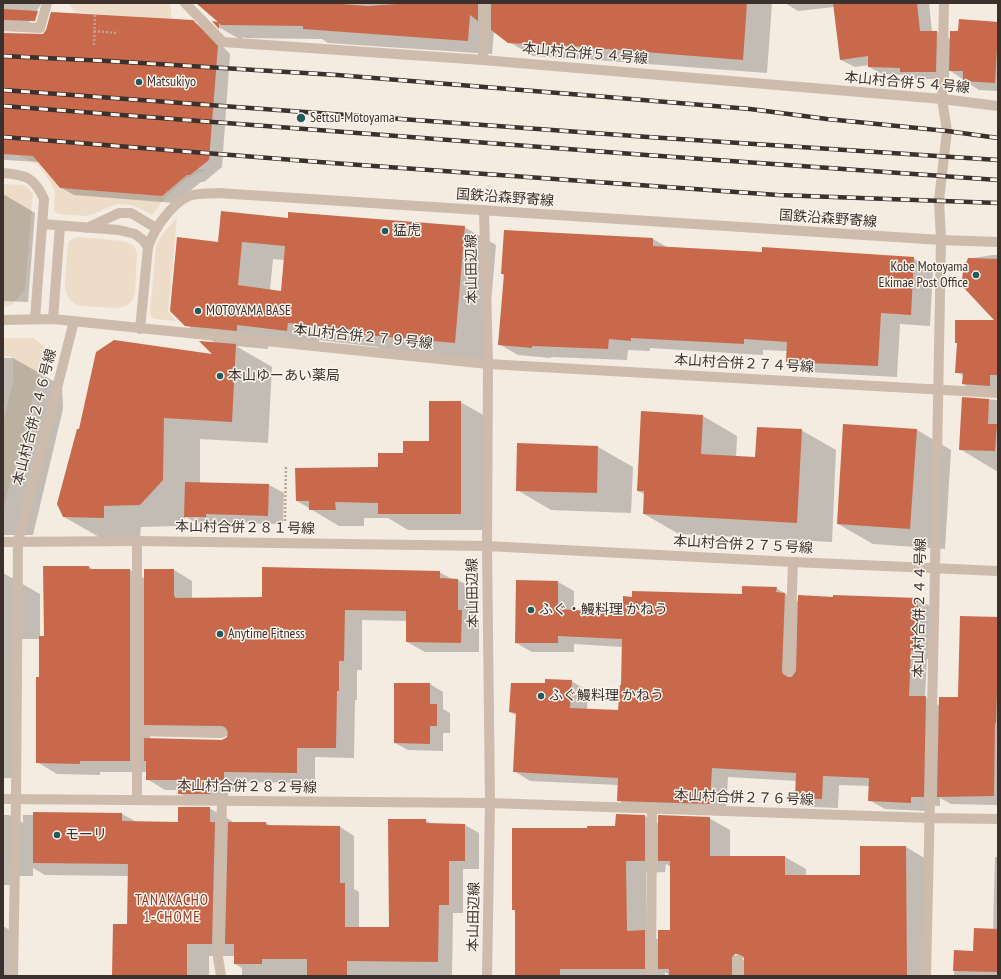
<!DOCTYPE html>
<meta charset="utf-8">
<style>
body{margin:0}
#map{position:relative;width:1001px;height:979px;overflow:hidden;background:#f4ebe1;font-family:"PT Sans Narrow",sans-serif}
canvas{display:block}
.frame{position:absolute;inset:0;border:4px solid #3b302b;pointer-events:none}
</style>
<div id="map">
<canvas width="1001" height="979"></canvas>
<div class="frame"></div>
</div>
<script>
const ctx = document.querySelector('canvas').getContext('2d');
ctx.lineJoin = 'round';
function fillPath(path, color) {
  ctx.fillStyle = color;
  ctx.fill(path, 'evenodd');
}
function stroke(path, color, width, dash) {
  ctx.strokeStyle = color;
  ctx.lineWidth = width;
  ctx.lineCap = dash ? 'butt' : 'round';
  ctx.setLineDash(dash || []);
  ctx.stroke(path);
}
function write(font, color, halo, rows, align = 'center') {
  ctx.font = font + ' "PT Sans Narrow","Noto Sans JP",sans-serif';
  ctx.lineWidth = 3;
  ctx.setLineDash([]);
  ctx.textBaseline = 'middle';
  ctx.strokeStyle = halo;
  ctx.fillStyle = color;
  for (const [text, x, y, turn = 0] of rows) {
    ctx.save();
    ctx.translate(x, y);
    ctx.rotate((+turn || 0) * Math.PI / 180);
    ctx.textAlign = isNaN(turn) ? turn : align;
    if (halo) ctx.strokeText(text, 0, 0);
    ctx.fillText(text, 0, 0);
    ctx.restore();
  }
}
const plaza = new Path2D(`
 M69,3H164L170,4L172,19L95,14L74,11Z
 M18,155L43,157L42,168L60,188L162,196L183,179V175H190L194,172V169L208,170L197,173L184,181L168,194L152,215L133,205L117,204L88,216L59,214L55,212L54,209L55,192L49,180L38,165Z
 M3,184L22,185L28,187L33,194L25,289L18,298L12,304L3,307Z
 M177,218L168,312L176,321L156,319L152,318L150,313L156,248L159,239L166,230Z
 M77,237L123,241L134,246L137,253L135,293L132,301L126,306L116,308L83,306L75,304L70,300L67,295L65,286L68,243L72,239Z
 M3,338H33L46,348L3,510V424L13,381V357L3,356Z`);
const shadow = new Path2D(`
 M3,3H42L25,28H17L3,20Z
 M198,3H772L767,73L595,60L533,56L509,42L494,31L492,54L328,43L322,39L246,38L243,37V41L220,28L215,23H220Z
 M785,3H929L932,32H937L950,39L998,23V91L979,90L949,70V79H914L907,75L882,74L869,67V65L855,67L841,60L834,7L798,11Z
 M74,13L95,15L192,21L206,29L230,54L222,167L204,182H201L175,203L74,195L60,187L39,162L5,160L3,158V71Z
 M3,194L35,213L28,302L3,301Z
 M289,219L464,227L496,245L486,360L387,352L378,347L319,340L318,348L268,342V349L236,346L272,367L268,443L200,439V484L269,485L284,493L283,524L221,523V525H201L186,517L177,526L141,527L140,538H101L64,517L79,430L215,355L217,344L186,325L219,243ZM273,259L285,260L282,292L270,290Z
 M653,239L667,247L763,253L913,258L933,269L930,326L900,324L897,377L806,372L787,361V351L763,350V355L650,348V351L628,350L627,360L551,357V358L518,355L499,344L505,276L502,274Z
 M993,255H998V397L984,396L963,384L964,376L956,372L996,320L967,263L973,258Z
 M3,358H13L62,386L63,409L33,535H3Z
 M963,398L998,400V472L960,449Z
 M460,402L489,418V530H408L388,518H364V526H339L297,501L379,468L404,454L430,442Z
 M703,416L737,436L736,457L756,458L801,430L836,450L832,542L679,534L644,514L645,495L638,491Z
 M917,430L951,450L945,549L873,544L838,524Z
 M518,444L598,447L633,467L631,513L551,510L517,490Z
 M44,567H89L94,570H130L144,578L174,570L192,581V599L263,598L439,572L452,579L458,580L476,590V619L479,621V652H425L407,642V621L362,620V670H357V700H355L354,758L315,757V783L242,782V790H228V804H197L179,793V790H165L147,779V772H100V775L57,774L37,762L40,639H17L16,778H3V573L40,594V637H45ZM150,728L162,734L231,736L222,741L150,739Z
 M517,581L558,582L574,591V611L624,614L776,588L799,602L834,598L917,599L934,608L932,659H927L925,697L940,706L959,698L998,618V805L951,804L940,798V806L927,805V811L885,809L869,800L870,786L839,785L838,808L812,807L796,797L797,781L728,777L726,813L634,810L618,800V785L530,781L514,771L516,715L510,712L546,684L571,681L588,691L587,710L619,711L622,686L623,647L574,644V652H532L516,643Z
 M430,684L443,692V709L450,713V733H443V751L408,750L395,743Z
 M209,808L232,821V823H266L272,826L340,827L354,836V889L359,892V928H390L425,820L432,824L465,825L479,833V869H463V913H453L452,976H242V968L235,964V956H209V976H113L128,926L129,876L45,875L33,868V876H17V885H3V900V815H9L23,823V815H34V813L122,814L137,822L179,823Z
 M617,815L645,816L659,824L709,818L730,830V857H785L806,869V876H861L906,847L926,859L930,976H670L665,972V976H517L516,912L513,909L588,829L616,827ZM666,864L671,867V931L659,940L647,933L646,873L665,872ZM731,951L745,959V961L730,953Z
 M995,857H998V976H954L955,951L974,952L993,930Z
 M3,926L11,931V976H3Z`);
const building = new Path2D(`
 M196,3H328L368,6L410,3H478V21L470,15L468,41L303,29V26L221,25L219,23V29L212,21L218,22Z
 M491,3H747L743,60L570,46L508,43L491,30Z
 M833,3H917L920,31H937L936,72H900V68L868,67V56L840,60Z
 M3,9L38,11L35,21L3,20Z
 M51,12L193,20L218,46L209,160L190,175H187L162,196L60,188L33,156L3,154V33L43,34L46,30Z
 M959,19L998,22V48H997L995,83L963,81V71H949L950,31H958Z
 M221,211L288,218V212L465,226L455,343L355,334V330L288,323L287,331L237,325V331L185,326L170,311L177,237L218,242ZM242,242L285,246L281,291L238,285Z
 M504,230L653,238V246L762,252V247L914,257L911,315L881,313L878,366L786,362L787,342L744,339V344L631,338V341L609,339L608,349L532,346V348L498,345L504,274H501Z
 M968,258L998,259V375H990V386L962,384L963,373H955L957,343H955V320H994L964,288L962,280L963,271Z
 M114,340L212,354L199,341L236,344L232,422L164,418L163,480L140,505L104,506V518L63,517L57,504L77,429H79L96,352Z
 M962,397L989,399L988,424H997L995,451L959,450Z
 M429,401H461V514H378V503L335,502L336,510H309V501H296L295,468L378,467V453H403V441H429Z
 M641,411L703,415L701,454L755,457L757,427L802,429L797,523L643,514L644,491H637Z
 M843,424L917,429L910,529L837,524Z
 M517,443L598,446L597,493L516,491Z
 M185,482L269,484L268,516L206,514V517H184Z
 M43,566H89V569H130V761H80V764L36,763V677H39V636H44Z
 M262,567L440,571V578L458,579V610H462L461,643L406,642V611L345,610L344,661H339V691H337L336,748H297V773L224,772V780H210V794H178V780H146V761H144V738L222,740L227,737L228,733L226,728L222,726L144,725V569H174V596H175V598L262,597Z
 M516,580L558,581V609L623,613V596L632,597V591L742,594V586L777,587L776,592L785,593L782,671L783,674L788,677H792L796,671L798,595L833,597V595L918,598L916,651L911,650L909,696H926L924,797H911V803L868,801L869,778L823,776L822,799L795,798L796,773L712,768L710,804L617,801L618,778L513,772L516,713L509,712L511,683H545V679L572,680L570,708L618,710L620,685H621L622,639L558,636V643H515Z
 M960,616L998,617V660L996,723H995L994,796L937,797L939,697H958Z
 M394,683H430V704H437V726H430V744L394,743Z
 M178,807H210V822H215L212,944H187V976H112L113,924H127L128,864L33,863V812L122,813V821L178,822Z
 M616,814L645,815V861H626L627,931L645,930V969H560V976H515V910H512V828H587V826H615Z
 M658,815L710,817V856H785V875H860V846H906L907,976H744V957L738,954H735L732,957V976H669V969H658V930H670V861H658Z
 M388,819H426V823L465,824V861H449V905H439L438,962L347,961V976H307V959H262V964H234V944H225L228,822H266V825L340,826V883H345V927H389Z
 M974,928L998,929V972L953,971L954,950L973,951Z`);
const path = new Path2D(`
 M94,31L116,33
 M94,45L95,14
 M285,521L286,465`);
const service = new Path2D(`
 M789,671L793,562
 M136,731L222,733
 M137,800V541
 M221,976L218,957L222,801
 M651,976L652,809
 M738,976V960`);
const minor = new Path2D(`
 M185,3L223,42L483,60L942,99L998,106
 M3,26L40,28L47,3
 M483,60L485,3
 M3,173C26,175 34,177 44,199L35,319
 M42,224L119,230L135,234L143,240L148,247
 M87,228L119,213H131L156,228
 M53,319L60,226
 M3,320L53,319L488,364L998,393
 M140,329L148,247C154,229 171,204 189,196C197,193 209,194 218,193L941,240L998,242
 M3,799L490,803L930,818L998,819
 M926,976C933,731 936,485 941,240L939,200L947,131L942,99L944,3`);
const tertiary = new Path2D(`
 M484,210L488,364L487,546L490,803L487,976
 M3,542L137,541L487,546L793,562L998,571
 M13,976L16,799L18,542L74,321`);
const rail = new Path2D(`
 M3,56L108,61L337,75L595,96L750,109L827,119L947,131L998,138
 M3,90L648,137L998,160
 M3,106L646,155L998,180
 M3,137L332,163L778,195L998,203`);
const markers = [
 [139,82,4,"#1f5a5e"],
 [301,118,5,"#1f5a5e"],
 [385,231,4,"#1f5a5e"],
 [976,275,4,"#1f5a5e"],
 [198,311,4,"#1f5a5e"],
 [220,376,4,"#1f5a5e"],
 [531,610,4,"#1f5a5e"],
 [220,634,4,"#1f5a5e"],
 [541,696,4,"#1f5a5e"],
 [57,835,4,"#1f5a5e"]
];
const streetNames = [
 ["本山村合併５４号線",585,54,5],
 ["本山村合併５４号線",907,83,5],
 ["国鉄沿森野寄線",505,198,4],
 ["国鉄沿森野寄線",828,219,4],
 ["本山田辺線",472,269,-91],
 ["本山村合併２７９号線",363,337,6],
 ["本山村合併２７４号線",744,364,3],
 ["本山村合併２４６号線",35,417,-76],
 ["本山村合併２８１号線",245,528,1],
 ["本山村合併２７５号線",743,545,3],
 ["本山田辺線",473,593,-91],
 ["本山村合併２４４号線",920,608,-89],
 ["本山村合併２８２号線",247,787,1],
 ["本山村合併２７６号線",744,798,2],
 ["本山田辺線",474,917,-89]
];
const poiNames = [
 ["Matsukiyo",147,82],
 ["Settsu-Motoyama",310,118],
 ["猛虎",393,231],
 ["Kobe Motoyama",968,267,"right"],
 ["Ekimae Post Office",968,283,"right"],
 ["MOTOYAMA BASE",206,311],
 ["本山ゆーあい薬局",228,376],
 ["ふぐ・鰻料理 かねう",539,610],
 ["Anytime Fitness",228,634],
 ["ふぐ鰻料理 かねう",549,696],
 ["モーリ",65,835]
];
const neighbourhoodNames = [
 ["TANAKACHO",172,901],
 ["1-CHOME",172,918]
];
fillPath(plaza, '#ecdcc8');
fillPath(shadow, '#0003');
fillPath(building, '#c8694b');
stroke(path, '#b9a596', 2.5, [2, 2]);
stroke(service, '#cdbbac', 10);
stroke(minor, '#cdbbac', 10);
stroke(tertiary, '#cdbbac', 10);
stroke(rail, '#3b302b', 4.5);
stroke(rail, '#fbf5ee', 3, [9]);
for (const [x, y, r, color] of markers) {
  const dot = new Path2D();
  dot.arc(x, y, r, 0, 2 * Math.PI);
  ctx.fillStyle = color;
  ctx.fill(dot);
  stroke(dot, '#fbf5ee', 1.5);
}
write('14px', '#3b302b', '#fbf5ee', streetNames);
write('14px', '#3b302b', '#fbf5ee', poiNames, 'left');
ctx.letterSpacing = '1px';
write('15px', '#8c3b22', '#fbf5ee', neighbourhoodNames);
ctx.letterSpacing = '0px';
</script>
